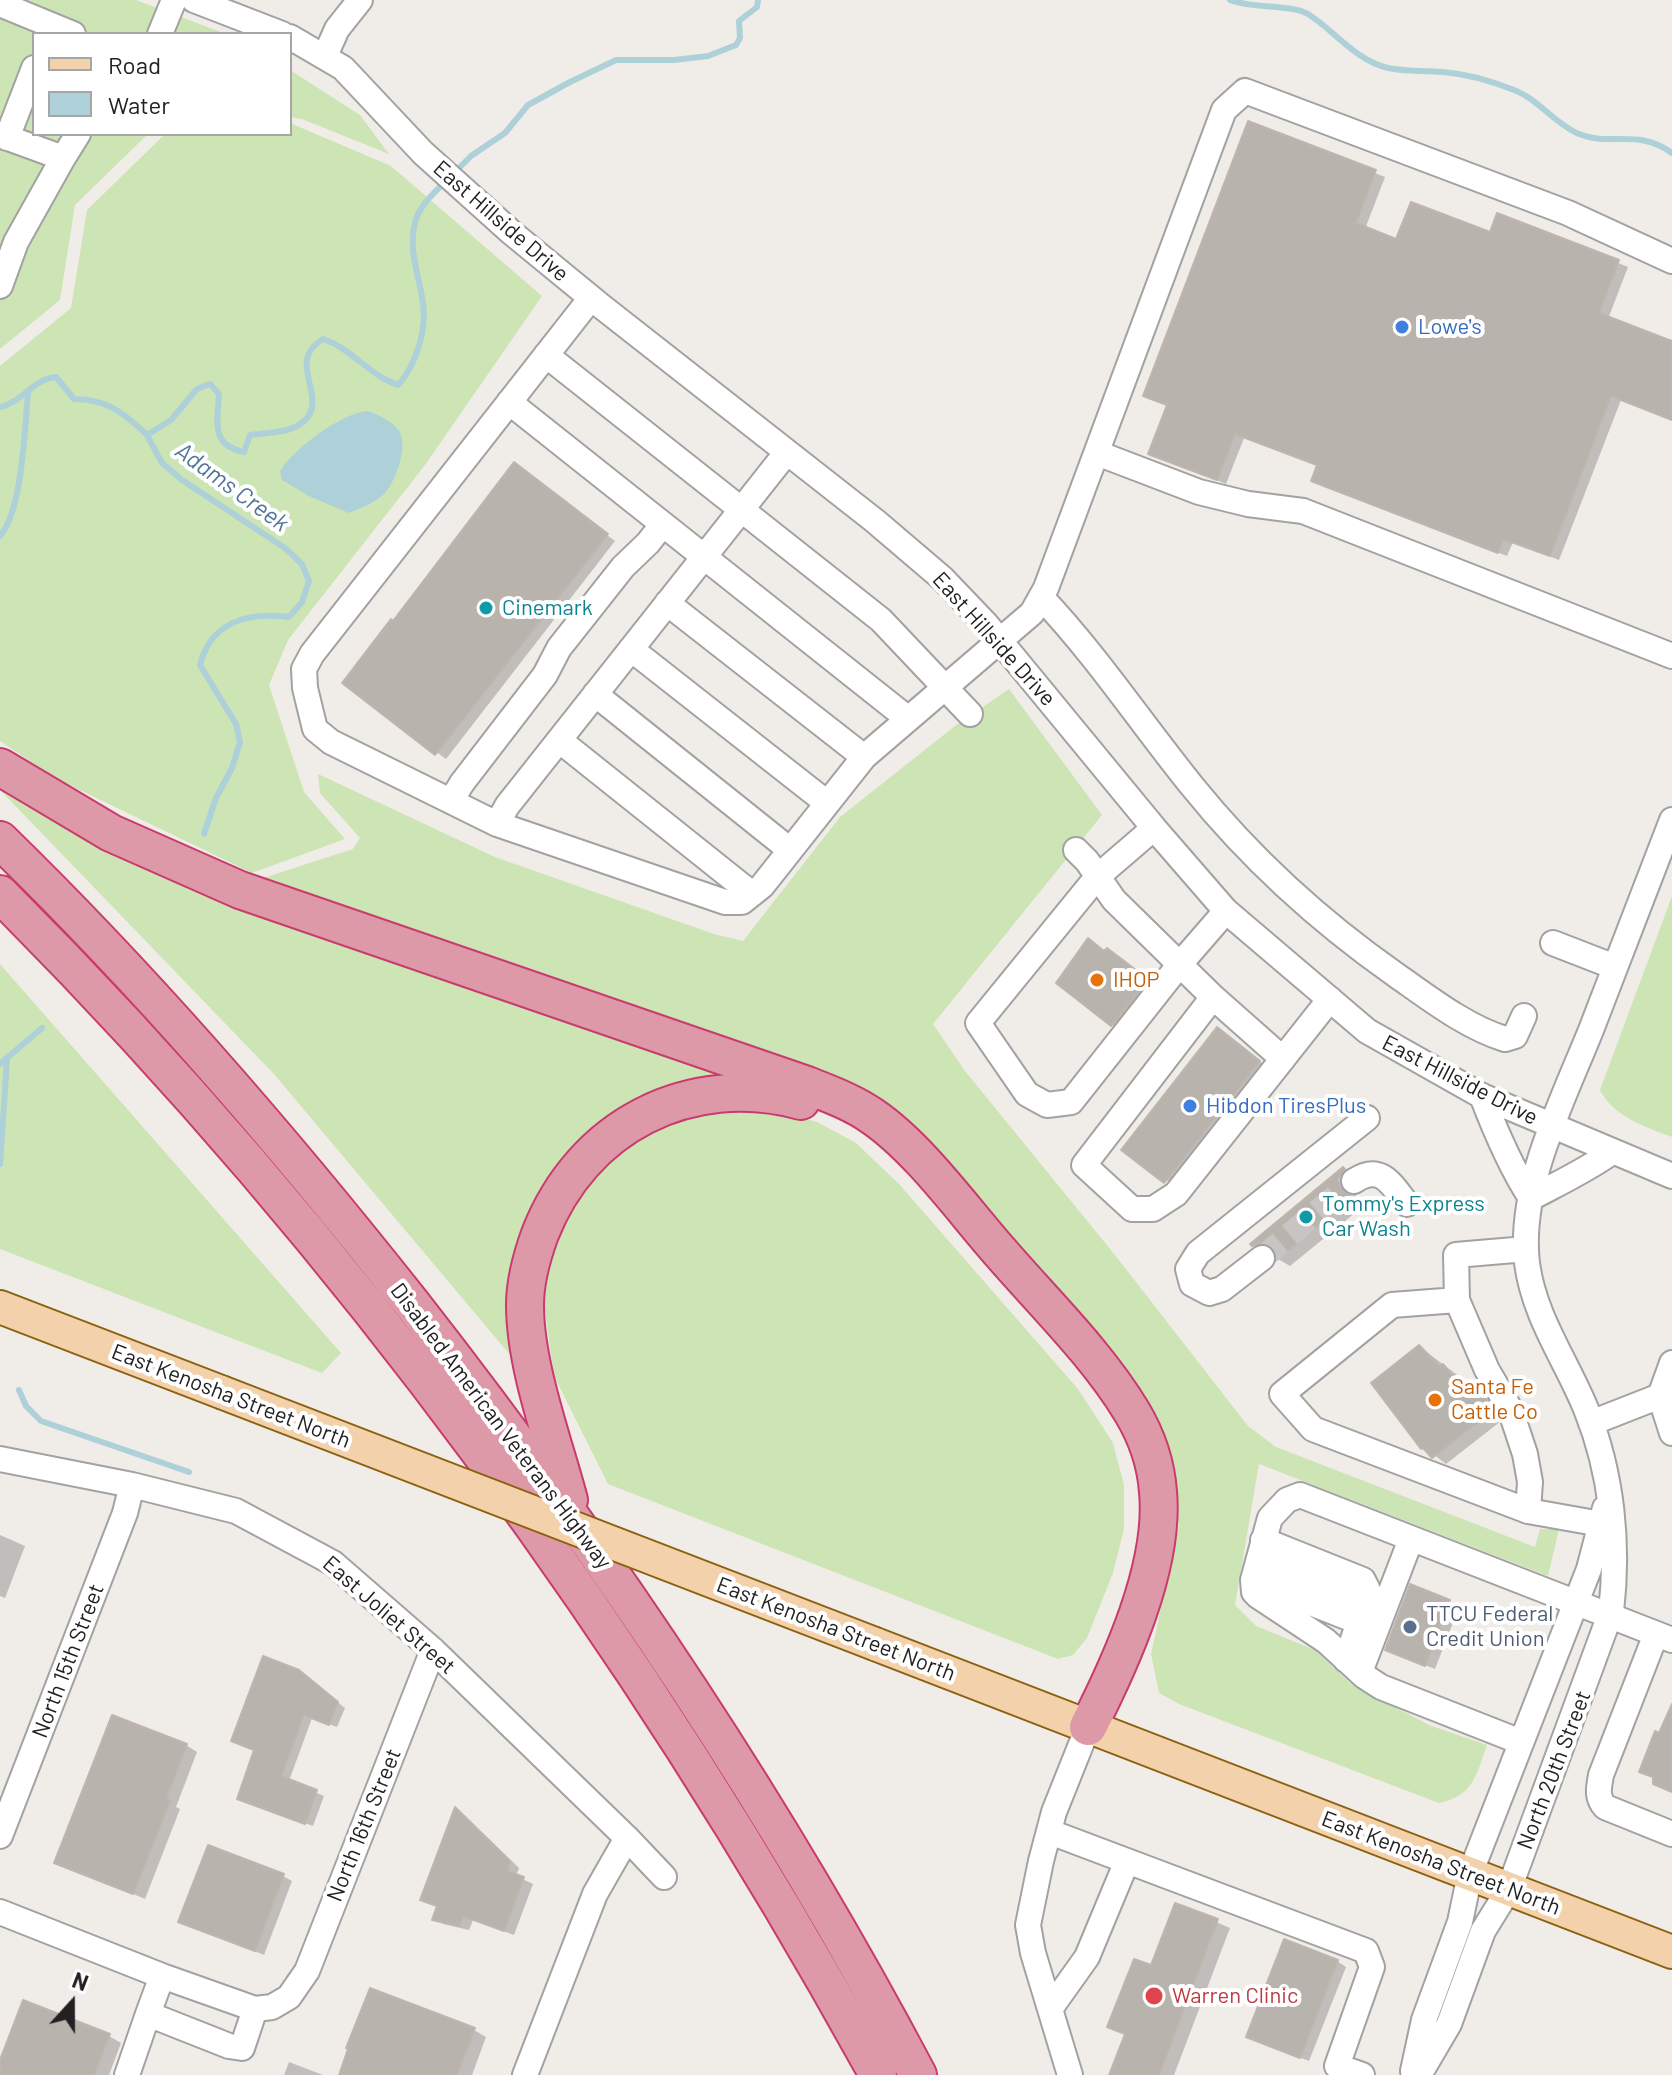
<!DOCTYPE html>
<style>
body{margin:0}
#map{position:relative;width:1672px;height:2075px;overflow:hidden;background:#f0ede9;font-family:Barlow,sans-serif}
canvas{display:block}
.legend{position:absolute;left:32px;top:32px;width:260px;height:104px;box-sizing:border-box;background:#fff;border:2px solid #a6a6a6;margin:0;padding:10px 14px;list-style:none;font-size:24px;color:#212121}
.legend li{display:flex;align-items:center;gap:16px;height:40px}
.legend b{width:40px;border:2px solid #a6a6a6}
.north{position:absolute;left:32px;top:1963px;width:80px;height:80px;-webkit-text-stroke:6px #fff;paint-order:stroke;rotate:21deg;font-size:22px;font-weight:700;line-height:32px;text-align:center;color:#212121}
.north::after{content:'';display:block;margin:auto;width:28px;height:36px;background:#212121;clip-path:polygon(50% 0,100% 100%,50% 72%,0 100%)}
</style>
<div id="map">
<canvas width="1672" height="2075"></canvas>
<ul class="legend">
<li><b style="height:10px;background:#f3d2ab"></b>Road</li>
<li><b style="height:22px;background:#aed0d9"></b>Water</li>
</ul>
<div class="north">N</div>
</div>
<script>
const ctx = document.querySelector('canvas').getContext('2d');
ctx.lineJoin = 'round';
function fillPath(path, color) {
  ctx.fillStyle = color;
  ctx.fill(path, 'evenodd');
}
function stroke(path, color, width, dash) {
  ctx.strokeStyle = color;
  ctx.lineWidth = width;
  ctx.lineCap = dash ? 'butt' : 'round';
  ctx.setLineDash(dash || []);
  ctx.stroke(path);
}
function write(font, color, halo, rows, align = 'center') {
  ctx.font = font + ' Barlow,sans-serif';
  ctx.lineWidth = 8;
  ctx.setLineDash([]);
  ctx.textBaseline = 'middle';
  ctx.strokeStyle = halo;
  ctx.fillStyle = color;
  for (const [text, x, y, turn = 0] of rows) {
    ctx.save();
    ctx.translate(x, y);
    ctx.rotate((+turn || 0) * Math.PI / 180);
    ctx.textAlign = isNaN(turn) ? turn : align;
    if (halo) ctx.strokeText(text, 0, 0);
    ctx.fillText(text, 0, 0);
    ctx.restore();
  }
}
const grass = new Path2D(`
 M0,0H136L226,34H34V134H148L75,205L60,300L0,349Z
 M290,70L360,115L389,154L302,119L290,117Z
 M290,123L391,166L542,296L425,465L288,640L269,685L304,792L345,839L252,873L57,779L0,741V366L71,308L87,210L165,134H290Z
 M1009,689L1102,815L933,1024L965,1071L1115,1255L1248,1426L1276,1447L1535,1547L1540,1529H1559L1548,1576L1259,1464L1235,1605L1256,1626L1315,1650L1351,1684L1429,1725L1487,1745C1476,1776 1473,1796 1439,1803L1179,1704L1159,1693L1151,1654L1179,1524L1163,1441L1131,1377L920,1134L840,1078L263,878L353,849L360,838L320,793L318,774L495,857L714,934L743,941L840,817L955,726Z
 M0,774L81,824L741,1070L554,1174L519,1362L511,1356L273,1073L0,790Z
 M1672,896V1137C1645,1127 1613,1116 1600,1090Z
 M0,964L341,1353L322,1373L0,1249Z
 M757,1105L817,1122L856,1143L899,1184L1078,1389L1113,1443L1124,1485V1529L1113,1573L1087,1638L1073,1655L1058,1659L608,1484L554,1376L543,1297L559,1222L600,1164L635,1133L694,1113Z`);
const water = new Path2D(`
 M368,411C379,415 392,421 399,431C409,446 395,484 383,495C374,503 360,508 349,513L309,496L282,480L280,471C295,448 341,413 368,411Z`);
const shadow = new Path2D(`
 M1249,123L1385,177L1365,229L1398,241L1491,235L1498,215L1628,267L1608,319L1672,343V420L1621,400L1559,560L1513,542L1507,556L1322,485L1313,480L1318,466L1244,438L1226,484L1151,453L1169,406L1145,395Z
 M515,465L615,541L446,759L344,683Z
 M1106,953L1117,956L1144,977L1139,983L1152,992L1121,1030L1112,1025Z
 M1230,1037L1271,1070L1178,1189L1124,1149Z
 M1344,1170L1357,1178L1351,1188L1353,1196L1366,1204L1290,1266L1278,1259L1276,1249L1267,1252L1253,1244Z
 M1420,1347L1456,1374L1469,1390L1475,1386L1487,1394L1505,1418L1446,1464L1429,1451Z
 M0,1535L25,1546L5,1598L0,1596Z
 M1411,1587L1459,1607L1435,1669L1396,1654Z
 M298,1672L345,1708L337,1727L312,1718L289,1781L324,1796L313,1826L247,1802Z
 M186,1745L197,1752L176,1807L180,1809L145,1899L57,1862Z
 M456,1810L464,1815L519,1868L516,1876L533,1884L514,1935L473,1920L469,1930L443,1924L434,1919L439,1907L422,1899Z
 M283,1876L292,1881L264,1955L181,1921Z
 M1176,1905L1230,1928L1174,2075H1111L1127,2035L1110,2026L1152,1968Z
 M1337,1961L1346,1967L1309,2061L1258,2041Z
 M474,2030L486,2037L472,2075H341Z
 M109,2036L121,2043L109,2075H0V2065Z
 M289,2062L323,2075H284Z`);
const stream = new Path2D(`
 M1230,0C1252,9 1291,4 1308,14C1335,31 1355,60 1388,68C1405,72 1425,70 1443,72C1466,74 1492,81 1514,90C1538,99 1555,124 1579,134C1611,147 1637,128 1672,153
 M453,174L471,156L505,133L528,105L570,82L616,60H674L708,56L736,45L740,38L739,21L757,7L758,0
 M0,407C21,403 35,378 56,377L74,399C107,399 124,413 147,435
 M0,536C22,512 25,427 28,392
 M204,834L216,798L232,768L240,742L236,724L200,665C211,621 249,612 289,617L302,602L309,581L302,564L285,548L182,480L162,463L147,435L171,420L197,389L210,384L219,394C218,420 209,445 244,452L250,435C263,433 282,433 293,428C341,406 280,364 323,339C351,348 369,375 398,385C416,365 427,330 423,303C419,275 408,250 415,222C420,205 433,194 445,182
 M0,1064L42,1028
 M0,1164L7,1060
 M19,1390L26,1406L41,1421L189,1472`);
const building = new Path2D(`
 M1248,121L1376,170L1356,223L1396,239L1411,202L1490,232L1497,213L1619,260L1599,313L1672,341V420L1611,396L1550,556L1503,539L1498,553L1311,481L1317,465L1235,434L1217,480L1148,454L1167,405L1143,396Z
 M514,462L608,534L435,755L342,683L391,619L393,621Z
 M1088,938L1104,951L1107,948L1136,970L1131,977L1144,985L1111,1026L1056,983Z
 M1217,1027L1260,1061L1164,1183L1121,1150Z
 M1343,1167L1345,1169L1339,1180L1340,1187L1347,1194L1355,1196L1276,1260L1274,1249L1268,1244L1261,1243L1252,1246L1250,1244Z
 M1419,1345L1440,1367L1443,1364L1465,1391L1475,1384L1493,1410L1432,1458L1423,1448L1421,1449L1371,1383Z
 M1410,1584L1450,1600L1425,1666L1385,1650Z
 M263,1656L299,1670L338,1702L329,1725L304,1715L281,1776L317,1790L305,1824L237,1799L254,1750L231,1741Z
 M1672,1704V1792L1653,1784V1777L1639,1772L1655,1731L1659,1733Z
 M112,1715L187,1744L166,1799L170,1801L133,1894L54,1863Z
 M455,1807L510,1861L507,1871L524,1877L504,1931L463,1916L459,1926L432,1920L437,1906L420,1900Z
 M208,1845L284,1874L255,1951L178,1922Z
 M1175,1903L1218,1919L1159,2075H1109L1125,2034L1107,2027L1134,1959L1151,1965Z
 M1284,1939L1338,1960L1300,2058L1246,2037Z
 M370,1988L475,2028L457,2075H339L348,2049L346,2048Z
 M23,2000L110,2034L94,2075H0V2060Z`);
const minorTunnel = new Path2D(`
 M1262,1258L1354,1181`);
const minor = new Path2D(`
 M194,0L282,34
 M0,4L73,34
 M160,34L174,0
 M290,37L343,68L423,153L512,233L601,306L875,521L943,579L986,624L1154,828L1226,911L1367,1031L1482,1096L1672,1176
 M325,56L337,29L360,0
 M0,135L63,158L78,134
 M7,138L34,68
 M0,286L16,242L63,158
 M546,355L881,620L970,714
 M509,402L907,718
 M787,452L507,806L497,824L725,902H742L762,886L864,757L1032,613L1046,588L1224,110L1245,91L1568,213L1672,261
 M1097,453L1199,492L1248,504L1303,511L1672,656
 M1041,597C1097,656 1141,723 1192,786C1251,859 1319,921 1396,975C1429,998 1466,1027 1505,1039L1515,1036L1524,1016
 M667,603L864,757
 M631,649L827,803
 M595,694L790,850
 M559,740L752,894
 M451,801L462,783L545,675L559,648L623,567L648,543L663,524
 M497,824L331,742L315,729L305,688L304,669L312,654L591,298
 M1154,828L1097,877L978,1023L1027,1094L1047,1105L1071,1102L1180,964L1226,911
 M1076,850L1087,861L1114,900L1213,997
 M1553,943L1615,967
 M1283,1059L1213,997L1084,1165L1132,1209H1153L1176,1194C1227,1129 1279,1064 1330,999
 M1482,1096C1495,1130 1511,1168 1531,1198
 M1354,1181C1381,1163 1391,1184 1407,1204
 M1531,1198C1559,1183 1587,1170 1612,1152
 M1262,1258L1222,1289L1209,1293L1192,1284L1188,1269L1198,1253L1367,1118
 M1457,1300L1456,1255L1526,1249
 M1660,1396L1672,1433
 M1591,1423L1660,1396L1672,1363
 M0,1459L132,1485L236,1511L333,1563L433,1650L627,1838L664,1877
 M1528,1511L1530,1482L1525,1454L1510,1409L1487,1370L1457,1300L1392,1305L1282,1394L1313,1429L1528,1511L1601,1524
 M1263,1540L1363,1580L1368,1590L1367,1598L1346,1660
 M1259,1558L1367,1601
 M1255,1581L1359,1622
 M1656,1634L1601,1775C1599,1787 1596,1797 1605,1807L1672,1834
 M1360,1672L1411,1539
 M1521,1742L1381,1687L1364,1676L1326,1641L1258,1596L1254,1592L1253,1580L1270,1518L1287,1500L1300,1495L1672,1640
 M1050,1832L1366,1951L1372,1967L1337,2066L1362,2075
 M0,1836L125,1513L132,1485
 M0,1912L162,1976L255,2009L272,2007L289,1997L307,1971L433,1650
 M162,1976L148,2014L229,2046L242,2048L255,2009
 M1050,2009L1087,1957L1127,1861
 M1413,2071L1424,2020L1460,1922L1470,1874L1589,1569L1605,1508
 M127,2075L148,2014
 M525,2075L595,1894L627,1838
 M1070,2075L1033,1953L1028,1925L1041,1861L1054,1812L1088,1727
 M1419,2075L1449,2024L1483,1931L1509,1889L1611,1612C1619,1544 1612,1473 1586,1409C1566,1360 1534,1317 1527,1263C1518,1186 1563,1100 1591,1030C1618,960 1645,890 1672,820`);
const major = new Path2D(`
 M0,1307L221,1392
 M875,1644L1672,1952`);
const highway = new Path2D(`
 M0,767L111,833L240,890L807,1085C829,1094 852,1102 872,1116C919,1148 963,1210 1001,1253C1045,1304 1097,1354 1132,1412C1147,1437 1156,1463 1158,1492C1165,1566 1121,1662 1088,1727
 M0,840C148,984 284,1142 412,1304C602,1547 774,1803 918,2075
 M0,894C348,1242 641,1644 878,2075
 M569,1500C553,1440 525,1366 525,1305C525,1281 532,1256 540,1234C582,1126 689,1071 801,1101`);
const majorBridge = new Path2D(`
 M221,1392L875,1644`);
const markers = [
 [1402,327,8,"#3f7fe0"],
 [486,608,8,"#0f9aa8"],
 [1097,980,8,"#e8710a"],
 [1190,1106,8,"#3f7fe0"],
 [1306,1217,8,"#0f9aa8"],
 [1435,1400,8,"#e8710a"],
 [1410,1627,8,"#5c6f8a"],
 [1154,1996,10,"#e0444e"]
];
const streetNames = [
 ["East Hillside Drive",501,221,41],
 ["East Hillside Drive",994,639,48],
 ["East Hillside Drive",1460,1080,27],
 ["East Kenosha Street North",231,1396,21],
 ["Disabled American Veterans Highway",501,1426,53],
 ["East Joliet Street",389,1615,41],
 ["East Kenosha Street North",836,1629,21],
 ["North 15th Street",68,1661,-69],
 ["North 20th Street",1554,1770,-69],
 ["North 16th Street",364,1825,-68],
 ["East Kenosha Street North",1441,1863,21]
];
const shopNames = [
 ["Lowe's",1418,327],
 ["Hibdon TiresPlus",1206,1106]
];
const cultureNames = [
 ["Cinemark",502,608],
 ["Tommy's Express",1322,1204],
 ["Car Wash",1322,1229]
];
const foodNames = [
 ["IHOP",1113,980],
 ["Santa Fe",1451,1387],
 ["Cattle Co",1451,1412]
];
const serviceNames = [
 ["TTCU Federal",1426,1614],
 ["Credit Union",1426,1639]
];
const healthNames = [
 ["Warren Clinic",1172,1996]
];
const waterNames = [
 ["Adams Creek",232,487,36]
];
fillPath(grass, '#cde4b4');
fillPath(water, '#aed0d9');
fillPath(shadow, '#0003');
stroke(stream, '#aed0d9', 6);
fillPath(building, '#b9b3ae');
stroke(building, '#c0b5ac', 2);
stroke(minorTunnel, '#c7c4c1', 24, [24, 12]);
stroke(minor, '#a2a2a2', 28);
stroke(major, '#8d6010', 36);
stroke(highway, '#c93b6f', 40);
stroke(minor, '#fff', 24);
stroke(major, '#f3d2ab', 32);
stroke(highway, '#de99a8', 36);
stroke(majorBridge, '#8d6010', 36, []);
stroke(majorBridge, '#f3d2ab', 32);
for (const [x, y, r, color] of markers) {
  const dot = new Path2D();
  dot.arc(x, y, r, 0, 2 * Math.PI);
  ctx.fillStyle = color;
  ctx.fill(dot);
  stroke(dot, '#fff', 3);
}
write('22px', '#212121', '#fff', streetNames);
write('22px', '#366cbe', '#fff', shopNames, 'left');
write('22px', '#0d838f', '#fff', cultureNames, 'left');
write('22px', '#c56008', '#fff', foodNames, 'left');
write('22px', '#4e5e75', '#fff', serviceNames, 'left');
write('22px', '#be3a42', '#fff', healthNames, 'left');
write('italic 24px', '#507698', '#fff', waterNames);
</script>
